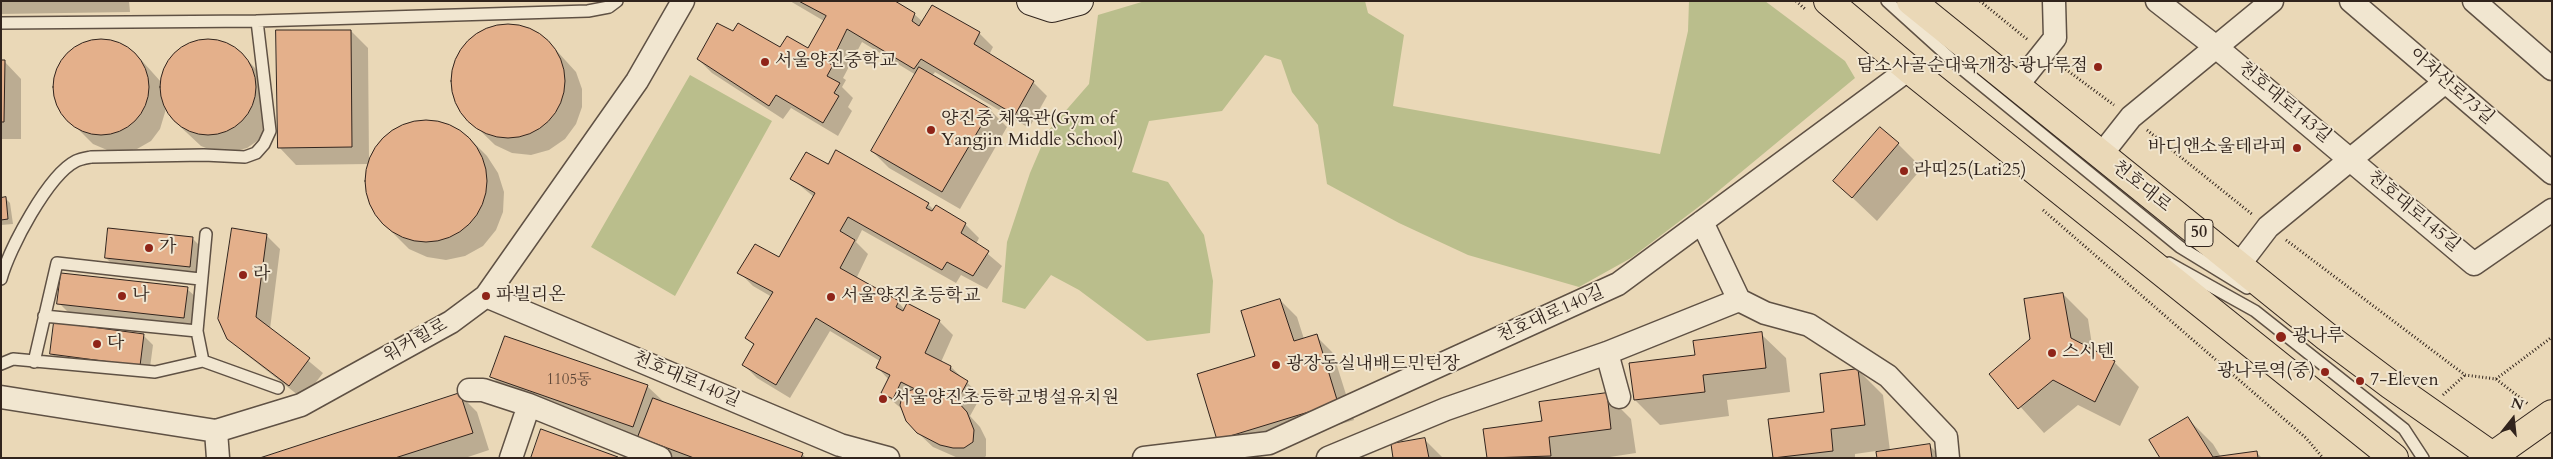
<!DOCTYPE html>
<meta charset="utf-8">
<style>
body{margin:0}
#map{position:relative;width:2553px;height:459px;overflow:hidden;background:#ead8b7;font-family:Cardo,serif}
canvas{display:block}
.frame{position:absolute;inset:0;border:2px solid #31241d;pointer-events:none}
.north{position:absolute;left:2488px;top:394px;width:50px;height:50px;-webkit-text-stroke:4px #f1e6d0;paint-order:stroke;rotate:16deg;font-size:14px;font-weight:700;line-height:20px;text-align:center;color:#31241d}
.north::after{content:'';display:block;margin:auto;width:18px;height:22px;background:#31241d;clip-path:polygon(50% 0,100% 100%,50% 72%,0 100%)}
</style>
<div id="map">
<canvas width="2553" height="459"></canvas>
<div class="frame"></div>
<div class="north">N</div>
</div>
<script>
const ctx = document.querySelector('canvas').getContext('2d');
ctx.lineJoin = 'round';
function fillPath(path, color) {
  ctx.fillStyle = color;
  ctx.fill(path, 'evenodd');
}
function stroke(path, color, width, dash) {
  ctx.strokeStyle = color;
  ctx.lineWidth = width;
  ctx.lineCap = dash ? 'butt' : 'round';
  ctx.setLineDash(dash || []);
  ctx.stroke(path);
}
function write(font, color, halo, rows, align = 'center') {
  ctx.font = font + ' Cardo,"Noto Serif KR",serif';
  ctx.lineWidth = 4;
  ctx.setLineDash([]);
  ctx.textBaseline = 'middle';
  ctx.strokeStyle = halo;
  ctx.fillStyle = color;
  for (const [text, x, y, turn = 0] of rows) {
    ctx.save();
    ctx.translate(x, y);
    ctx.rotate((+turn || 0) * Math.PI / 180);
    ctx.textAlign = isNaN(turn) ? turn : align;
    if (halo) ctx.strokeText(text, 0, 0);
    ctx.fillText(text, 0, 0);
    ctx.restore();
  }
}
const green = new Path2D(`
 M1145,1H1365L1368,13L1404,35L1393,106L1660,154L1688,31L1689,1H1765L1845,61L1855,78L1705,202L1631,258L1579,287L1468,255L1399,223L1327,184L1318,125L1292,92L1281,60L1265,55L1222,111L1149,121L1132,172L1168,182L1204,235L1213,281L1210,333L1147,341L1079,290L1051,275L1025,309L1002,302L1007,242L1030,173L1048,131L1089,84L1098,15Z
 M690,75L772,121L675,296L591,247Z`);
const shadow = new Path2D(`
 M1,1H129L130,12L1,14Z
 M790,1H892L914,14L923,22L979,33L993,47L989,55L1033,82L1047,96L1029,128L935,72L932,76L990,110L1007,127L960,209L889,168L872,151L916,75L862,42L843,78L846,80L842,87L853,98L848,107L852,111L838,136L791,108L783,119L712,73L698,59L734,33L780,49L808,50L824,21Z
 M513,25L531,29L546,39L576,72L582,89V107L576,124L565,139L549,150L531,155L512,153L495,145L463,114L454,97L452,78L455,60L464,45L478,33L495,26Z
 M351,31L368,48L369,160L379,142L394,129L413,122L433,121L452,126L469,138L487,156L498,173L504,192L503,212L496,230L483,246L465,256L446,260L427,257L409,249L377,217L368,199L365,180L368,164L296,165L279,147Z
 M91,40H107L122,44L135,53L161,82L162,73L169,59L180,48L195,42L210,40L225,43L239,51L267,81L273,95V111L269,126L260,139L247,148L232,152H216L201,146L171,118L166,109L160,129L151,141L137,149L122,152L107,150L93,144L64,115L56,102L54,86L56,71L64,57L76,46Z
 M1,61H4L21,79V139H1Z
 M1898,144L1922,168L1877,221L1835,181Z
 M828,165L928,204L934,210L965,224L979,238L976,244L1002,266L987,289L961,275L956,283L862,230L856,242L868,254L856,279L898,302L905,310L939,321L953,335L941,362L951,367L981,396L970,416L980,427L986,439V456L984,458H958L933,447L918,433L903,410L883,393L889,380L877,367L880,361L830,331L790,398L757,378L743,364L754,345L747,338L772,297L753,286L739,272L780,258L814,197L792,179Z
 M1,199H6L10,203L13,224L1,225Z
 M266,235L280,249L270,329L323,373L303,399L243,352L228,338Z
 M192,238L202,248L199,276L116,268L106,258Z
 M187,289L197,298L193,327L69,313L59,303Z
 M2063,294L2088,319L2093,351L2114,362L2139,387L2120,426L2078,405L2044,433L1991,374L2032,340Z
 M1280,300L1297,317L1304,339L1316,336L1333,353L1354,420L1236,456L1218,439Z
 M1761,334L1786,358L1790,392L1727,400L1729,416L1660,425L1635,400L1696,356Z
 M143,335L153,345L149,375L61,363L51,353Z
 M1858,370L1883,395L1890,451L1929,445L1942,458H1878L1883,450L1855,454V458H1775L1826,413Z
 M492,377L647,386L665,403L802,454L806,458H667L509,394Z
 M459,394L477,412L489,450L465,458H264Z
 M1606,394L1631,419L1636,453L1603,458H1489L1543,422Z
 M2188,419L2213,444L2221,457L2257,453L2262,458H2161Z
 M1425,440L1443,458H1395Z`);
const building = new Path2D(`
 M799,1H895L915,13L912,21L919,26L932,5L980,32L974,44L1034,81L1015,115L921,59L914,69L847,29L830,64L833,65L827,76L840,83L834,93L839,96L823,123L776,95L769,106L697,59L717,23L733,31L738,23L780,47L787,36L808,48L826,16Z
 M451 81a57 57 0 1 1 114 0a57 57 0 1 1-114 0Z
 M276,30H351L352,147L278,148Z
 M160 87a48 48 0 1 1 96 0a48 48 0 1 1-96 0Z
 M53 87a48 48 0 1 1 96 0a48 48 0 1 1-96 0Z
 M1,60H5L4,122H1Z
 M919,67L991,109L942,192L871,151Z
 M365 181a61 61 0 1 1 122 0a61 61 0 1 1-122 0Z
 M1880,127L1899,143L1852,198L1833,181Z
 M836,150L929,203L926,208L932,211L936,205L966,223L961,233L989,251L973,276L947,262L942,270L848,217L840,231L855,240L840,268L899,301L896,307L903,311L907,303L940,320L925,353L951,366L950,370L968,381L957,401L967,412L974,430L973,442L964,448H953L940,445L917,433L906,421L900,405L902,397L908,391L915,389L901,382L893,399L881,393L890,375L876,368L881,357L816,318L776,385L742,365L754,344L745,338L773,292L737,273L755,244L779,257L815,193L790,179L806,152L828,164Z
 M6,197L8,219L1,220V198Z
 M108,228L193,237L190,267L105,258Z
 M232,228L267,234L256,317L310,358L289,386L227,339L218,319Z
 M61,273L188,287L184,318L57,304Z
 M2063,293L2071,338L2115,361L2095,402L2053,380L2018,409L1989,374L2030,339L2024,299Z
 M1280,299L1294,341L1317,334L1338,403L1217,440L1197,374L1255,356L1241,311Z
 M54,322L144,334L140,366L50,354Z
 M1762,332L1766,368L1703,375L1705,392L1634,400L1629,363L1695,355L1693,341Z
 M505,336L648,385L633,427L490,377Z
 M1858,369L1865,425L1831,429L1833,451L1773,458L1768,419L1824,412L1820,374Z
 M460,393L473,433L395,458H260Z
 M1607,393L1611,429L1549,437L1551,456L1487,458L1483,429L1542,421L1539,402Z
 M653,398L803,453L801,458H694L638,437Z
 M2188,417L2213,457L2257,451L2258,458H2160L2149,440Z
 M541,429L618,457V458H531Z
 M1425,438L1429,458H1393L1391,444Z
 M1930,444L1932,458H1877L1876,452Z`);
const path = new Path2D(`
 M1796,1L1805,9
 M1980,1L2028,40
 M2060,65L2114,105
 M2147,130L2253,215
 M2043,210L2306,438L2323,458
 M2286,240L2465,375L2496,379L2528,404
 M2496,379L2552,337
 M2443,395L2465,375`);
const lane = new Path2D(`
 M1887,1L1961,68L2180,247L2247,288
 M1,23L257,21L588,11L609,7L617,1
 M2169,263L2255,311L2404,429L2423,458
 M1,279C9,249 48,175 76,161C80,159 86,158 91,157L204,155L245,157L256,153L264,144L270,131L257,21
 M44,316L197,331
 M203,361L197,331L206,234
 M34,362L57,263L200,279
 M1,364L13,359L155,372L203,361L278,388`);
const street = new Path2D(`
 M2157,1L2216,47L2474,264L2552,210
 M2351,1L2552,173
 M2474,1L2552,69
 M2016,87L2055,38L2054,1
 M2101,155L2131,117L2272,1
 M2239,265L2268,227L2445,82
 M486,296L840,445L888,458
 M1739,300L1765,313L1809,325L1888,376L1946,437L1948,458
 M1607,353L1619,397
 M469,390H483L529,405
 M1,397L216,431L301,405L451,322L486,296L637,81L683,1
 M216,431L218,458
 M511,458L529,405L660,458
 M1144,458L1269,443L1618,284L1909,69
 M1328,458L1446,409L1607,353L1739,300L1702,222`);
const secondary = new Path2D(`
 M1031,1L1052,8L1079,1`);
const primary = new Path2D(`
 M1828,1L1909,69L2394,458
 M1911,1L2327,337L2391,385L2495,458
 M2490,458L2552,414`);
const markers = [
 [765,62,5,"#8f2418"],
 [2098,67,5,"#8f2418"],
 [931,130,5,"#8f2418"],
 [2297,148,5,"#8f2418"],
 [1904,171,5,"#8f2418"],
 [149,248,5,"#8f2418"],
 [243,275,5,"#8f2418"],
 [122,296,5,"#8f2418"],
 [486,296,5,"#8f2418"],
 [831,297,5,"#8f2418"],
 [2281,337,6,"#8f2418"],
 [97,344,5,"#8f2418"],
 [2052,353,5,"#8f2418"],
 [1276,365,5,"#8f2418"],
 [2325,372,5,"#8f2418"],
 [2360,381,5,"#8f2418"],
 [883,399,5,"#8f2418"]
];
const numberNames = [
 ["1105동",569,381]
];
const shields = [
 [2199,233,28]
];
const shieldNames = [
 ["50",2199,233]
];
const poiNames = [
 ["서울양진중학교",775,62],
 ["담소사골순대육개장 광나루점",2088,67,"right"],
 ["양진중 체육관(Gym of",941,120],
 ["Yangjin Middle School)",941,141],
 ["바디앤소울테라피",2287,148,"right"],
 ["라띠25(Lati25)",1914,171],
 ["가",159,248],
 ["라",253,275],
 ["나",132,296],
 ["파빌리온",496,296],
 ["서울양진초등학교",841,297],
 ["광나루",2292,337],
 ["다",107,344],
 ["스시텐",2062,353],
 ["광장동실내배드민턴장",1286,365],
 ["광나루역(중)",2315,372,"right"],
 ["7-Eleven",2370,381],
 ["서울양진초등학교병설유치원",893,399]
];
const streetNames = [
 ["아차산로73길",2451,87,41],
 ["천호대로143길",2284,103,40],
 ["천호대로",2141,187,39],
 ["천호대로145길",2413,212,40],
 ["천호대로140길",1551,315,-24],
 ["워커힐로",416,341,-29],
 ["천호대로140길",686,380,23]
];
fillPath(green, '#babe8c');
fillPath(shadow, '#0003');
fillPath(building, '#e4b08b');
stroke(building, '#31241d', 1);
stroke(lane, '#5f5144', 14);
stroke(street, '#5f5144', 25);
stroke(secondary, '#31241d', 30);
stroke(primary, '#31241d', 30);
stroke(path, '#31241d', 3, [1, 2.5]);
stroke(lane, '#f1e6d0', 11);
stroke(street, '#f1e6d0', 22);
stroke(secondary, '#f1e6d0', 28);
stroke(primary, '#ead8b7', 28);
for (const [x, y, r, color] of markers) {
  const dot = new Path2D();
  dot.arc(x, y, r, 0, 2 * Math.PI);
  ctx.fillStyle = color;
  ctx.fill(dot);
  stroke(dot, '#f1e6d0', 2);
}
write('15px', '#5e4738', null, numberNames);
for (const [x, y, w] of shields) {
  const box = new Path2D();
  box.roundRect(x - w / 2, y - 13.5, w, 27, 4);
  ctx.fillStyle = '#f1e6d0';
  ctx.fill(box);
  stroke(box, '#31241d', 1);
}
write('bold 16px', '#31241d', null, shieldNames);
write('18px', '#31241d', '#f1e6d0', poiNames, 'left');
write('18px', '#31241d', '#f1e6d0', streetNames);
</script>
